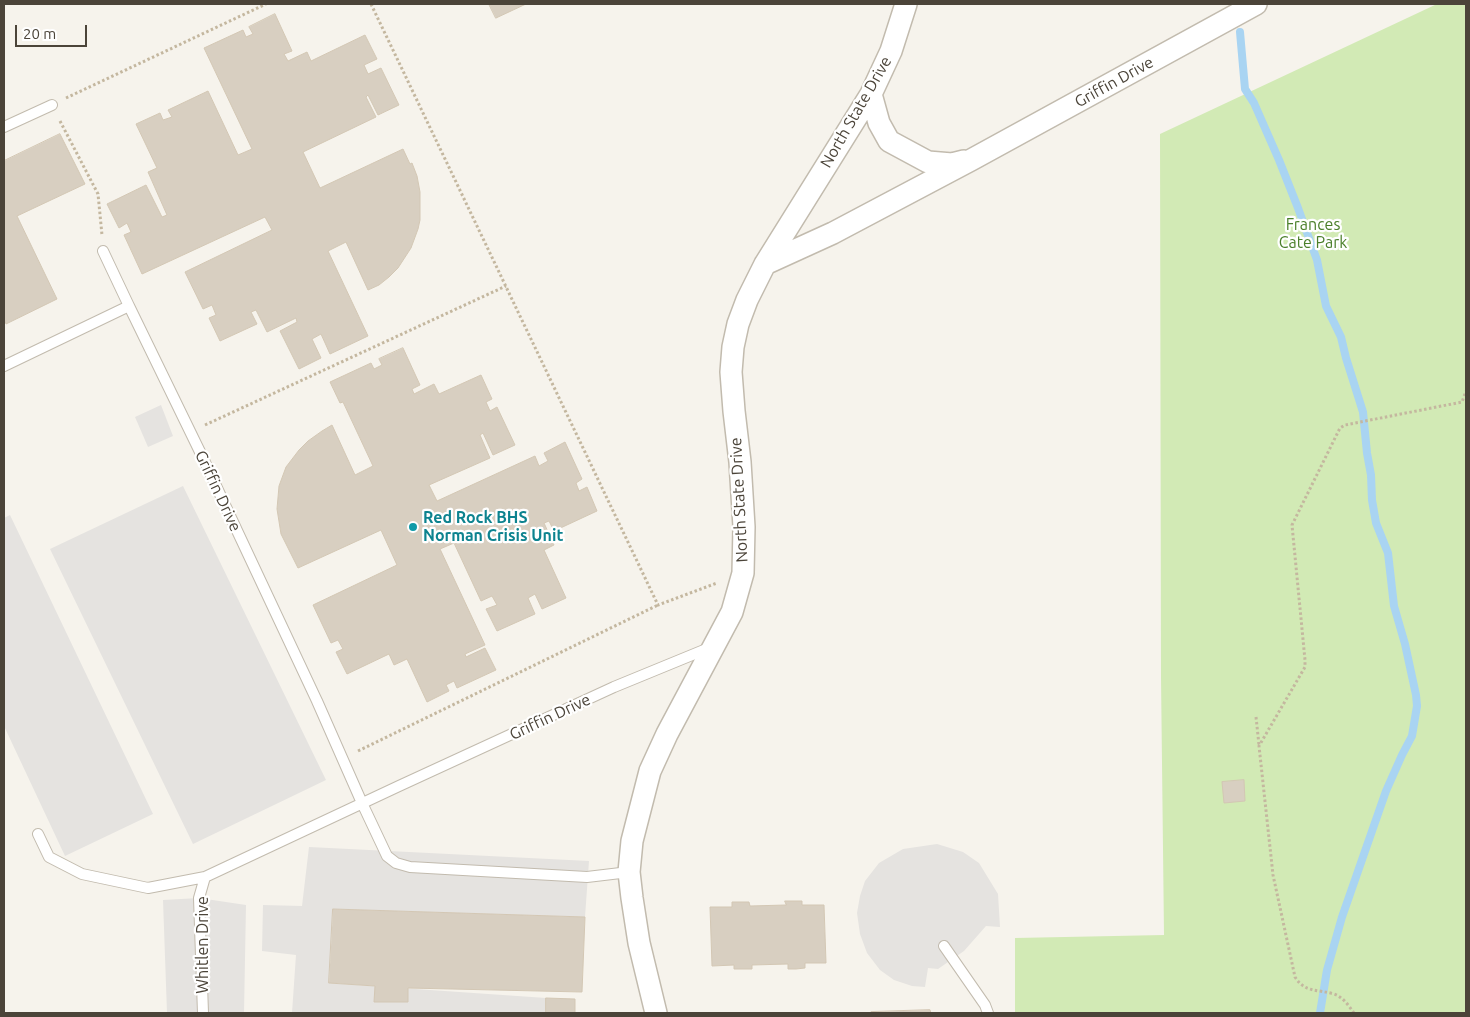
<!DOCTYPE html>
<style>
body{margin:0}
#map{position:relative;width:1470px;height:1017px;overflow:hidden;background:#f6f3ec;font-family:Ubuntu,sans-serif}
canvas{display:block}
.frame{position:absolute;inset:0;border:5px solid #4b4439;pointer-events:none}
.scale{position:absolute;left:15px;top:25px;width:72px;height:22px;box-sizing:border-box;border:2px solid #4b4439;border-top:0;padding-left:6px;font-size:15px;line-height:18px;white-space:nowrap;color:#4b4439;-webkit-text-stroke:4px #fff;paint-order:stroke}
</style>
<div id="map">
<canvas width="1470" height="1017"></canvas>
<div class="frame"></div>
<div class="scale">20 m</div>
</div>
<script>
const ctx = document.querySelector('canvas').getContext('2d');
ctx.lineJoin = 'round';
function fillPath(path, color) {
  ctx.fillStyle = color;
  ctx.fill(path, 'evenodd');
}
function stroke(path, color, width, dash) {
  ctx.strokeStyle = color;
  ctx.lineWidth = width;
  ctx.lineCap = dash ? 'butt' : 'round';
  ctx.setLineDash(dash || []);
  ctx.stroke(path);
}
function write(font, color, halo, rows, align = 'center') {
  ctx.font = font + ' Ubuntu,sans-serif';
  ctx.lineWidth = 4.5;
  ctx.setLineDash([]);
  ctx.textBaseline = 'middle';
  ctx.strokeStyle = halo;
  ctx.fillStyle = color;
  for (const [text, x, y, turn = 0] of rows) {
    ctx.save();
    ctx.translate(x, y);
    ctx.rotate((+turn || 0) * Math.PI / 180);
    ctx.textAlign = isNaN(turn) ? turn : align;
    if (halo) ctx.strokeText(text, 0, 0);
    ctx.fillText(text, 0, 0);
    ctx.restore();
  }
}
const green = new Path2D(`
 M1437,4H1466V1013H1015V938L1164,935L1161,677L1160,134Z`);
const parking = new Path2D(`
 M161,405L173,436L148,447L135,417Z
 M183,486L326,780L193,844L50,549Z
 M10,515L153,814L65,856L4,726V518Z
 M937,844L963,852L979,863L998,894L1000,927L986,926L964,951L938,969L928,968L925,987L912,986L894,980L880,970L867,953L860,934L857,913L860,896L865,881L879,863L903,849Z
 M309,847L589,861L585,917L333,909L329,983L546,998V1013H292L296,955L262,951L263,905L302,906Z
 M199,898L246,905L244,1013H167L163,900Z`);
const stream = new Path2D(`
 M1240,32L1245,89L1254,103L1279,160L1298,208L1317,260L1326,306L1341,337L1346,358L1363,412L1367,453L1371,475L1372,500L1376,523L1388,553L1394,606L1405,644L1416,695L1417,706L1412,736L1402,755L1386,791L1342,917L1327,970L1320,1013`);
const building = new Path2D(`
 M489,4H526L496,18Z
 M275,14L292,51L284,54L288,61L307,52L311,61L365,35L377,59L364,65L368,74L381,68L399,105L378,115L368,95L366,97L376,117L303,152L320,188L403,149L410,164L412,163L417,176L420,192V220L418,229L411,248L398,268L389,277L379,285L368,290L346,242L328,251L368,336L330,354L321,334L312,339L321,358L299,369L280,331L297,322L296,318L267,332L256,310L251,312L257,324L220,341L209,318L216,315L212,305L203,309L185,272L272,230L265,217L142,274L124,235L131,232L127,223L119,228L107,204L146,185L162,217L167,215L148,172L157,168L136,124L160,113L163,120L172,117L168,110L208,91L238,155L252,149L204,48L243,30L246,37L253,34L249,27Z
 M60,134L85,184L17,216L57,299L6,324L4,319V161Z
 M403,348L420,385L412,389L414,394L434,384L439,394L481,375L492,399L486,402L490,411L497,407L515,445L493,455L483,433L480,435L490,458L429,485L437,501L535,456L539,466L548,461L544,453L565,442L582,479L576,483L579,491L587,487L597,511L554,531L549,521L544,523L554,545L544,550L566,598L542,609L535,594L528,598L535,614L497,631L486,609L497,605L492,596L481,601L454,543L440,549L485,645L465,654L466,657L485,648L496,670L457,688L454,681L446,685L449,691L427,702L407,659L394,665L389,654L347,674L336,652L343,649L338,640L331,643L313,605L397,565L381,530L298,568L281,534L277,509L279,486L286,467L299,450L308,441L322,431L332,425L355,475L373,466L343,402L340,403L330,382L371,363L374,369L382,365L379,359Z
 M1244,780L1245,801L1224,803L1222,782Z
 M785,901H802V905H824L826,963H805V968L796,969H788V964L752,965V969H734V965L712,966L710,907H732V902H749L750,906L786,905Z
 M333,909L585,917L582,992L408,988V1002H374L375,986L329,983Z
 M546,998L575,999V1013H546Z
 M930,1010L931,1013H871V1012Z`);
const path = new Path2D(`
 M371,4L658,605L717,583
 M66,98L266,4
 M60,121L98,194L102,235
 M205,425L506,286
 M1256,717L1259,745
 M358,751L658,605
 M1354,1013C1349,1006 1343,997 1334,994C1317,989 1305,993 1295,977L1273,875L1259,746L1305,667V660L1292,525L1340,428L1345,425L1462,402L1466,391`);
const service = new Path2D(`
 M4,127L52,105
 M103,251L129,306
 M4,366L129,306L202,456L317,701L362,803L387,856L396,863L410,867L587,877L629,872
 M38,834L49,857L82,874L148,888L205,877L399,786L614,687L709,648
 M944,946L985,1005L988,1013
 M203,1013L199,898L205,877`);
const minor = new Path2D(`
 M871,94L879,123L889,141L928,162L952,164L964,161
 M765,264L833,233L971,160L1256,4
 M656,1013L639,943L632,898L629,872L632,841L650,771L667,734L732,612L743,573L744,527L740,462L734,411L731,372L733,347L738,324L747,300L765,264L871,94L891,51L906,4`);
const markers = [
 [413,527,5,"#0f9aa8"]
];
const streetNames = [
 ["Griffin Drive",1114,82,-29],
 ["North State Drive",856,112,-60],
 ["Griffin Drive",218,491,65],
 ["North State Drive",739,500,-93],
 ["Griffin Drive",550,717,-25],
 ["Whitlen Drive",203,945,-90]
];
const parkNames = [
 ["Frances",1313,225],
 ["Cate Park",1313,243]
];
const cultureNames = [
 ["Red Rock BHS",423,518],
 ["Norman Crisis Unit",423,536]
];
fillPath(green, '#d2eab5');
fillPath(parking, '#e5e3e0');
stroke(stream, '#a9d4f2', 8);
fillPath(building, '#d8cfc1');
stroke(building, '#d3c7b4', 1);
stroke(service, '#c2bbae', 12);
stroke(minor, '#c2bbae', 24);
stroke(path, '#c4b79f', 3, [2.5, 2.5]);
stroke(service, '#fff', 10);
stroke(minor, '#fff', 21);
for (const [x, y, r, color] of markers) {
  const dot = new Path2D();
  dot.arc(x, y, r, 0, 2 * Math.PI);
  ctx.fillStyle = color;
  ctx.fill(dot);
  stroke(dot, '#fff', 2);
}
write('16px', '#4b4439', '#fff', streetNames);
write('16px', '#4a7f2a', '#fff', parkNames);
write('bold 16px', '#0d838f', '#fff', cultureNames, 'left');
</script>
